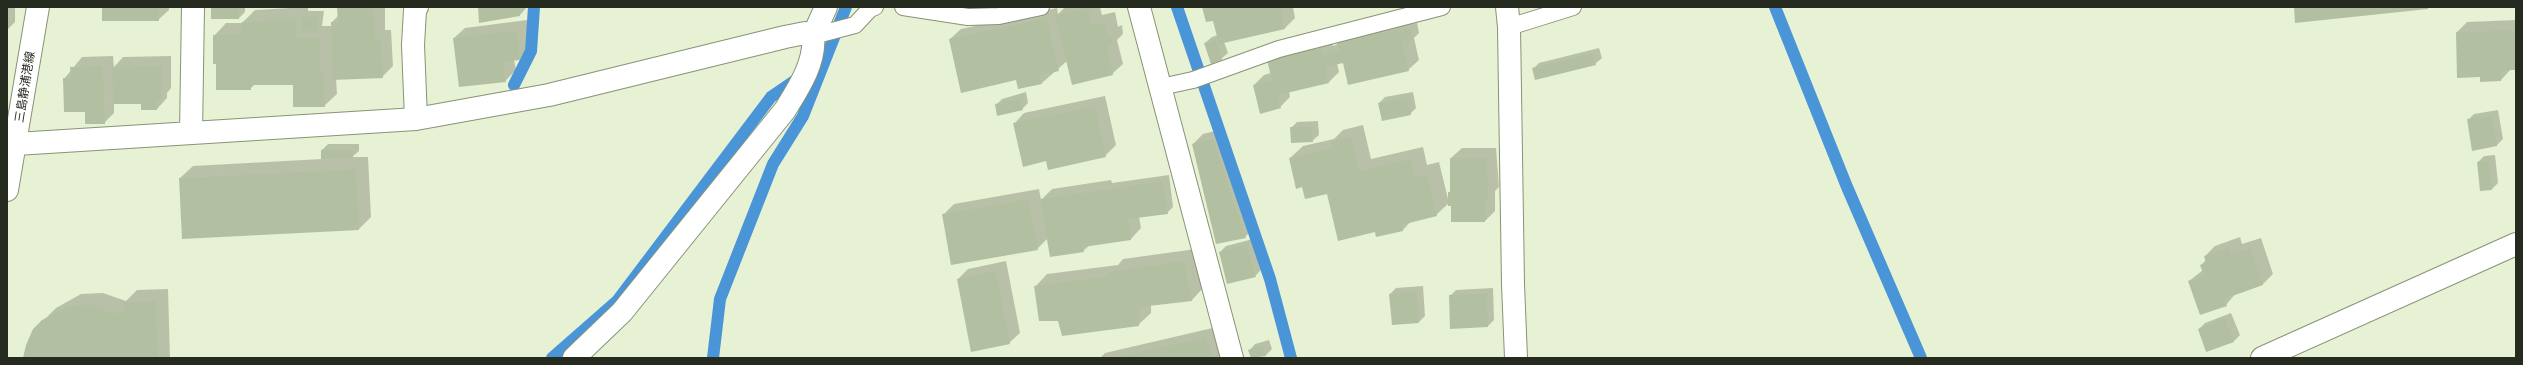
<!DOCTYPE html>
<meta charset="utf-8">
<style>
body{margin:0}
#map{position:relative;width:2523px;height:365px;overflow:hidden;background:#e6f2d3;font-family:"Public Sans",sans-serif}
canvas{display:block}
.frame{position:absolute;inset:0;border:8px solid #262b1f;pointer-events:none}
</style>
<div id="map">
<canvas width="2523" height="365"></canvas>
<div class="frame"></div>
</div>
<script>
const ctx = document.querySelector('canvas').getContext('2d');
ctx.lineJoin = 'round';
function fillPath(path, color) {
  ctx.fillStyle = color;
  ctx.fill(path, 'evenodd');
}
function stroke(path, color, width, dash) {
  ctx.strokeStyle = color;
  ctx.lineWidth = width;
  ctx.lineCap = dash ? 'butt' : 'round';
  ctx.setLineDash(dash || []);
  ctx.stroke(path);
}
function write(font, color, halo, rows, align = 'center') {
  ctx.font = font + ' "Public Sans","Noto Sans JP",sans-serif';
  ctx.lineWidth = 3;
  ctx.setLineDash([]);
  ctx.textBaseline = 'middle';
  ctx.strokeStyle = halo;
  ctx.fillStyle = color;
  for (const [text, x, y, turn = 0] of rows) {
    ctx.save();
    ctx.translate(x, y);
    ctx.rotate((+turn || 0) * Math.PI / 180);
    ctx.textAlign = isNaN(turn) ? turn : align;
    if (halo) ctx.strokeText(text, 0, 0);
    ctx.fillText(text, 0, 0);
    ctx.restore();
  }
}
const shadow = new Path2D(`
 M7,7H15V22L7,30Z
 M103,7H169V10L158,20Z
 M212,7H245V12L239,18Z
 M308,7V11H324L322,26H332V22L338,16V7H385V30H391L393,66L382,77L336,78L337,94L324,106L294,84H255L250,89L217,63L214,36L226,23H242L255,10Z
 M479,7H527L520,15Z
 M1065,7H1100L1102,15L1115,12L1118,27L1122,25L1123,34L1117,40L1123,64L1112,74L1067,61L1042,83L1017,79L950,39L961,29L1057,8L1058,14Z
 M1203,7H1293L1295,18L1285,28L1224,42L1228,53L1221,59L1205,43L1212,37L1218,35L1214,20Z
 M1409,19L1410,24L1417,23L1419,33L1414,38L1419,60L1408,70L1344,61L1337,63L1339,72L1329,82L1289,91L1290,97L1280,107L1254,85L1264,75L1271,73L1268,60L1331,38L1333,46L1338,44L1348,33Z
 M527,20L530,49L520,59L514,60L516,70L505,81L454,38L465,28Z
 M2516,20V69H2511L2501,80L2481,76L2457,32L2467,22Z
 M1599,48L1602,58L1595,64L1533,69L1539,63Z
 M113,56L114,67L123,57L171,56V88L167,93V98L157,109L142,103H114V113L104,123L86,111L64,79L82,57Z
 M1026,92L1028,103L1022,109L996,105L1002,99Z
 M1413,92L1416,108L1410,114L1379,103L1385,97Z
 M1105,96L1116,145L1105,156L1047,160L1014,124L1024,113Z
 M2498,110L2503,139L2497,145L2473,150L2468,120L2474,114Z
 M1318,121L1319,135L1312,141L1291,128L1297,122Z
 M1363,125L1371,159L1423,147L1427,165L1439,162L1448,199L1451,190V158L1462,148H1496L1499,187L1495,191V211L1485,221L1449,203L1436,215L1411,221L1403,230L1375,231L1328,193L1303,186L1290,158L1303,146L1334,139L1343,130Z
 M1223,129L1255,227L1245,237L1193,144L1203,134Z
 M328,144H359V151L352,157H368L371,217L359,229L180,178L193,166L322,159V150Z
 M2495,155L2498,183L2492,189L2478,162L2484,156Z
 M1169,175L1173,207L1167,213L1139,217L1141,228L1131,239L1090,245L1083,251L1048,238L1037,249L943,215L954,204L1039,189L1041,200L1052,189L1111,180L1112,183Z
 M2240,237L2242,244L2261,238L2273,274L2263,284L2236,293L2226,305L2189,281L2203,270L2201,265L2206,260L2205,256L2215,246Z
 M1253,239L1261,270L1255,276L1220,252L1226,246Z
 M1196,249L1204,287L1192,300L1151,305V313L1138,325L1059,321L1035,287L1047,274L1118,265L1123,259Z
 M1006,261L1020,333L1009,343L958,279L968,269Z
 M1423,286L1425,316L1419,322L1390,294L1396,288Z
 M1493,288L1494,320L1488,326L1451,328L1450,296L1456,290Z
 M168,289L170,358H24L34,330L56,308L81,294L103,293L126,301L137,290Z
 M2231,313L2240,335L2234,341L2207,351L2199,329L2205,323Z
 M1217,327L1223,353L1219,358H1100L1105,353Z
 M1269,340L1272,349L1266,355L1252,358L1249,351L1255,344Z`);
const stream = new Path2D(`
 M1177,7L1270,279L1291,358
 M1775,7L1847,187L1921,358
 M514,85L531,51L534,7
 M552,358L617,301L771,97L825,60
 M713,358L720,299L773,164L803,116L846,7`);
const building = new Path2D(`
 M102,7H159V21H102Z
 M211,7H239V19H211Z
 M337,7H374L375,40H381L383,78L332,80L331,22H338Z
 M478,7H520V16L479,23Z
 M1202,7H1280L1285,29L1219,44L1213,21L1206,22Z
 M2294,7H2428V9L2295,23Z
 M1088,8L1092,25L1104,22L1108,36L1111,35L1113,45L1107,47L1113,75L1072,85L1055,15Z
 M301,17H318V31H302Z
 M1047,18L1059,71L1040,75L1042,84L1018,89L1016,80L961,93L949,39Z
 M267,19H296V38H320V71H324L325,107H293V85H251V90H216V64H213V35L242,34V22L267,21Z
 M1399,29V31L1411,29L1414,40L1402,42L1409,71L1348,85L1343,63L1325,67L1329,83L1278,95L1281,108L1260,114L1253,85L1272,80L1267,60L1321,48L1323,55L1339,51L1337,43Z
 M517,30L520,60L503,62L506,82L459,87L453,38Z
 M2516,30V70H2501V81L2480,82V77L2457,78L2456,32Z
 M1216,40L1222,60L1211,64L1204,43Z
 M1593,53L1596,65L1535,80L1532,68Z
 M103,66L105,124H85V112H64L63,78H71L70,67Z
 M161,66V100L157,101V110H141V104H113L112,67Z
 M1020,98L1023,110L997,116L995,104Z
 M1407,98L1411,115L1382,121L1378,103Z
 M1095,106L1106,157L1048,170L1046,161L1023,167L1013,123Z
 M2492,116L2497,146L2472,151L2467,119Z
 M1290,127H1312L1313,142L1291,143Z
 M1351,136L1359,171L1411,159L1415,177L1427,174L1437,216L1401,225L1403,231L1376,237L1375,232L1338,241L1327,194L1305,199L1302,187L1296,189L1289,158L1332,148L1330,142Z
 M1213,138L1246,238L1216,244L1192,144Z
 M321,150H353V158L321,159Z
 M1450,158H1486L1489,198H1485V222H1451V206H1448V192H1450Z
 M2489,161L2492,190L2480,191L2477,162Z
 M356,169L359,230L182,239L179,178Z
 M1163,181L1168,214L1128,219L1131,240L1083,247L1084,252L1050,257L1040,199Z
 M1029,199L1038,250L951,265L942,214Z
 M1247,244L1256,277L1227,284L1219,252Z
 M2229,247L2232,254L2250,248L2263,285L2224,299L2227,306L2200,315L2188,281L2204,276L2200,265L2206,263L2204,256Z
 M1184,261L1192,301L1140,307L1139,326L1062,336L1058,321H1039L1034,286L1107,276L1110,271Z
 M996,271L1010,344L971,352L957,279Z
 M1417,291L1419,323L1392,325L1389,294Z
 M1487,293L1488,327L1450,329L1449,295Z
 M156,301L158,358H23L26,345L33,329L42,320L68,306L90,304L111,313H124L123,302Z
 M2225,318L2234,342L2206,352L2198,329Z
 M1206,337L1212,358H1118V357Z
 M1263,345L1266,356L1251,358L1248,350Z`);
const lane = new Path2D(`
 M903,7L968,17L999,16L1041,7
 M1509,27L1573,7
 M813,36L855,25L870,9L875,7
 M1161,87L1193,80L1279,49L1442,7`);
const street = new Path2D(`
 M1139,7L1232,358
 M1507,7L1509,27L1513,284L1516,358
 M813,36L826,7
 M416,119L413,45L415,10L417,7
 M191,133L193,7
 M16,144L416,119L549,95L785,37L805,33L813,36C816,62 798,89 785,110L622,312L574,358
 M2262,358L2516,244`);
const secondary = new Path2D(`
 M7,190L38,7`);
const streetNames = [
 ["三島静浦港線",25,87,-81]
];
fillPath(shadow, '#0003');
stroke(stream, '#4a95d8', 12);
fillPath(building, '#b3bfa1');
stroke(lane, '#889376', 18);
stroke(street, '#889376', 24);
stroke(secondary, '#889376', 24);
stroke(lane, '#fff', 16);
stroke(street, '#fff', 22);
stroke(secondary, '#fff', 22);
write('12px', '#262b1f', '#fff', streetNames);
</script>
